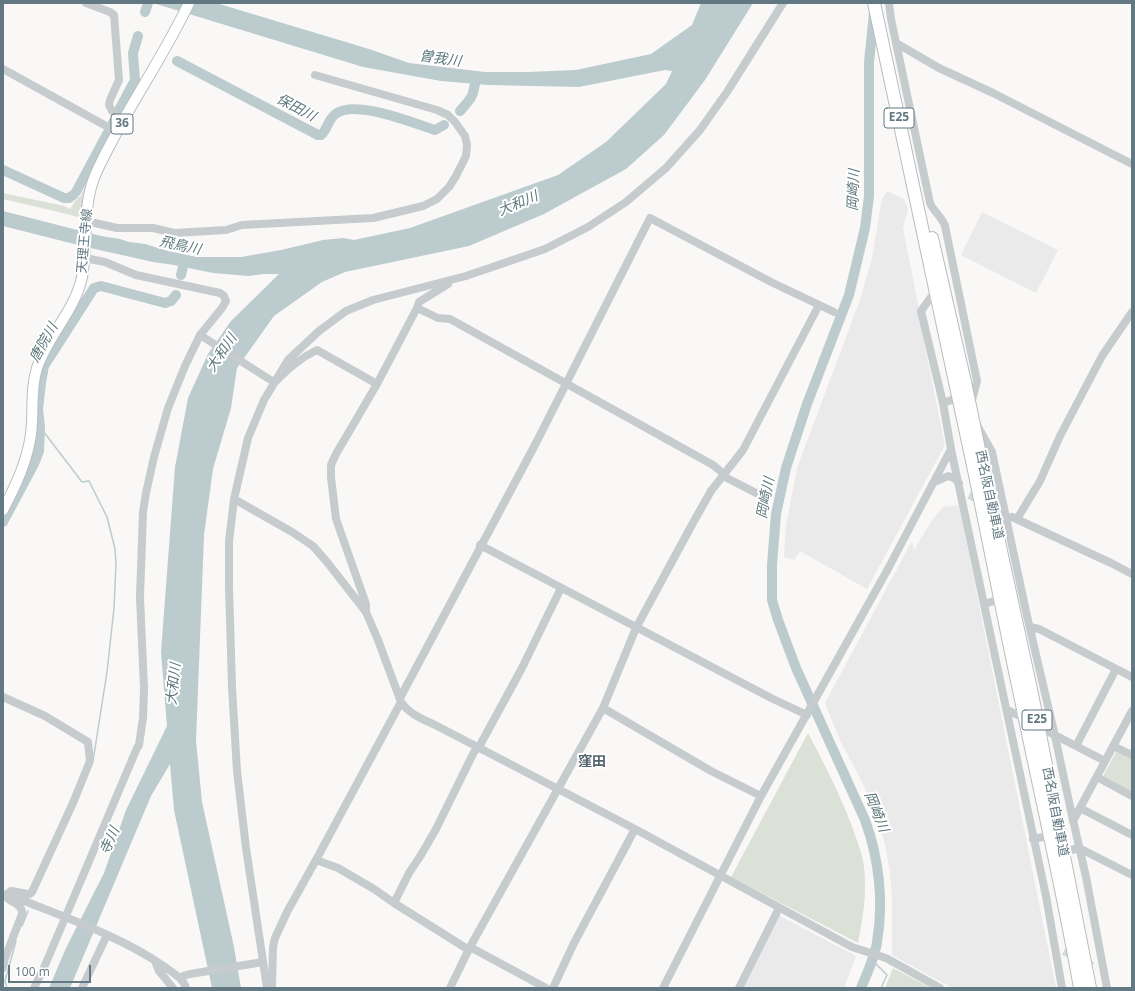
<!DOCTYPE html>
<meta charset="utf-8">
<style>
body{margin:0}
#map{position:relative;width:1135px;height:991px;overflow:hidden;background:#f9f8f6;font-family:"Open Sans",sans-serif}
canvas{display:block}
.frame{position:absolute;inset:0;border:4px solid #627882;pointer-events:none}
.scale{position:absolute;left:8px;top:965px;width:83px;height:18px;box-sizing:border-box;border:2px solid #627882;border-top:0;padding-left:5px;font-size:12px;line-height:14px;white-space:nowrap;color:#627882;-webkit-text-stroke:3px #fff;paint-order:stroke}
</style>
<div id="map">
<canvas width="1135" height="991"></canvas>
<div class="frame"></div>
<div class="scale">100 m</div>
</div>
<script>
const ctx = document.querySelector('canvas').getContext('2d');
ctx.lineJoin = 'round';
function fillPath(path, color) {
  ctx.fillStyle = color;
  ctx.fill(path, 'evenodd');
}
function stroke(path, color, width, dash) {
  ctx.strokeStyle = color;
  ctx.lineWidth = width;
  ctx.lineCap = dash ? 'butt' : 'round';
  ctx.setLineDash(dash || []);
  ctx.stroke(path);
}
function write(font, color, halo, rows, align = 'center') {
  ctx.font = font + ' "Open Sans","Noto Sans JP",sans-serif';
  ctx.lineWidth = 4;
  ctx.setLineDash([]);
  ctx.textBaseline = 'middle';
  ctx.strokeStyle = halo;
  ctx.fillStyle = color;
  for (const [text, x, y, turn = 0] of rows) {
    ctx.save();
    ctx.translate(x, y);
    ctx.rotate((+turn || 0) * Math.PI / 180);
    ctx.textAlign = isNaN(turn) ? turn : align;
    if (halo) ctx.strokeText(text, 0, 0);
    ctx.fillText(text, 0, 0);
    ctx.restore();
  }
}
const built = new Path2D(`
 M887,191L904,199L908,210L903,228L919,309V317L945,445L867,589L800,551L794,560L784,557L786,526L797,468L861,297L872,258L882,199Z
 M982,212L1058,250L1036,293L961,255Z
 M959,505L1056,988H952L892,955V898L890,872L885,844L877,818L863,784L840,740L825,703L912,541L914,550L932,520L943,507Z
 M778,915L856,956L844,988H741Z`);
const green = new Path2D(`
 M97,164L83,217L81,218L67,214L3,199V193L64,206L70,209L78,197H80Z
 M808,733C825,765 842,798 854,832C858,843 863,856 864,867C867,893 863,918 858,943L731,877Z
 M1116,752L1132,757V792L1104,776V774Z
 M893,968L931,988H885Z`);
const water = new Path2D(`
 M153,3H216L369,49L409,63L485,72H528L576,70L651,54L692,25L701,3H753L705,80L664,135L626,169L544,214L469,246L345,272L322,282L274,316L237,368L231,408L213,469L204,535L196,741L202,802L234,947L241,988H212L174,810L170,764L151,796L70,988H49L66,948L104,873L126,810L167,726L161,652L175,467L188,398L208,354L231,321L279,274H263L249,276L213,273L174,265L153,262L86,247L3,226V211L101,236L120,239L129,242L145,244L168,251L197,257H241L281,250L323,240L343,238L354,240L410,228L558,175L606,142L666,84L672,71L665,70L579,87L488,85L441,81L363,67Z`);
const stream = new Path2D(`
 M40,427L82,482L89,481L107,517L115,549L116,564L114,608L107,672L93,761
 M22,926L28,911
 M872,960L887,975L881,988
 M7,988L5,981L16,941`);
const river = new Path2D(`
 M145,12L148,3
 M177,61L318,135H321C328,129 328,118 337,113C357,100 413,123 435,130L444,125
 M119,110L135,80L133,53L138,36
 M460,111C473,97 473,96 476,78
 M3,170L64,198H69L73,195
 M76,192L114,121
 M181,275L184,262
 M3,522L34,464L39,451L40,427L38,409L41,383L44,366L94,288L101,286L165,303L171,301L176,295
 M861,988C867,973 875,957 877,942C884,902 879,858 865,820L796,668L778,620L772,600V565L776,514L786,468L807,404L849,295L865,228L869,196V62L874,13`);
const minorTunnel = new Path2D(`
 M969,495L999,509
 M1064,951L1096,968`);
const minor = new Path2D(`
 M86,3L110,12L114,15L119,80L110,100L109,105L112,111L124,119
 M889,3L891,19L930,203C934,212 942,217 945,226L977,381L972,400V404
 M896,43L939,68L993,93L1132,164
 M3,69L117,132
 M86,221L117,228H153L174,233L226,230L242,225L373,218L423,206L437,199L449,187L456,176L466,156L467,145L465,136L455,122L448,115L437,110L315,75
 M931,297L921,311L943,403L951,449L1046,896L1062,988
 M417,308L438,318L450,319L713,465L724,474
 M200,335L269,379L275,382C288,369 300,358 317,350L377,384
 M943,403L963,396
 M978,427L992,452L1027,616L1055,736L1071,811L1086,877L1107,988
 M723,476L762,496
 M933,483L948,476L954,478L959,483
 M234,499L292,532L313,546L327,562L366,612L378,640L401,702C410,715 425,720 439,727L635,829L852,947L886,958L940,988
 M1012,517L1111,563L1132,574
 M1017,519L1040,481L1060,436L1102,356L1132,312
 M480,545L771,698L807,715
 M984,604L994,601
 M366,612V604L336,519L331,477V465L336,454L377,384L417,308L419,302L448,284
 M1030,627L1039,629L1132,677
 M3,697L45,716L88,742L90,761L73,803L32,892L30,894H28L11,891L7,894
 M400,698L536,443L650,218L771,282L834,312
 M603,708L711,771L761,796
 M1007,710L1018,715
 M1045,730L1105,761
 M1076,746L1116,669
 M1113,746L1132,755
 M1097,777L1132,796
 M1080,808L1132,835
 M1073,821L1132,711
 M1033,839L1043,837
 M1071,850L1079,848L1132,875
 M316,860L338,868L374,889L394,903L469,950
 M7,894C60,916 117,934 165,967C173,973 183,978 186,988
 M394,903L409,873L421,855L436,829L474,752L479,747L522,668L561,588
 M470,947L546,988
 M155,961L159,971L173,988
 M3,968L5,958L22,914C23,906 14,903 8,899L7,895
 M180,978L183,976L190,974L263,962
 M34,988L43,970L137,748L139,745L143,718L144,688L140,597L143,512L146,493L154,457L168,408L185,366L200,335L222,308L226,301L224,296L220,293L136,275L105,262L85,258
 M82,988L107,935
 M267,988L246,848L237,771L232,687L229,587V542L234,499L248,438L264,400L288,360L319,331L346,311L373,300L466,276L545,249L588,227L626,202L666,168L700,130L727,92L783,3
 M272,988L273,947L275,938L287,912L316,860L401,702
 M450,988L470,947L603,708L636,628L694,521L711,491L743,450L819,305
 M553,988L574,943L635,829
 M663,988L761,796L889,567L951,449
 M739,988L779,908`);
const major = new Path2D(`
 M3,510C16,485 27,462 31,434C34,412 30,390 37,368C48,335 75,311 82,277C88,244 82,210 94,178C102,158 114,138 124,119C146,80 170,43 189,3`);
const highway = new Path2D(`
 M874,3L955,382
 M932,238L965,382
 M980,454L1032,694L1090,988
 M971,456C988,536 1003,616 1020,695C1040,793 1063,890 1080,988`);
const highwayBridge = new Path2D(`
 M955,382L971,456
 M965,382L980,454`);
const shields = [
 [899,118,30],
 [122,124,22],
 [1037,720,30]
];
const shieldNames = [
 ["E25",899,118],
 ["36",122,124],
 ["E25",1037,720]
];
const streetNames = [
 ["天理王寺線",85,241,-85],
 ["西名阪自動車道",989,495,78],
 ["西名阪自動車道",1055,812,79]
];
const waterNames = [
 ["曽我川",440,59,8],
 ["保田川",296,108,28],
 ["岡崎川",854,190,-88],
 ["大和川",518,204,-23],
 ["飛鳥川",180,246,12],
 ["唐院川",44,343,-61],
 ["大和川",222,353,-56],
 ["岡崎川",766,498,-79],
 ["大和川",174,684,-84],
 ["岡崎川",876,812,68],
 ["寺川",110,841,-66]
];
const neighbourhoodNames = [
 ["窪田",592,762]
];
fillPath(built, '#e9eae9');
fillPath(green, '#dbe1d6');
fillPath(water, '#bccbcd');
stroke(stream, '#bccbcd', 1.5);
stroke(river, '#bccbcd', 10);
stroke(minorTunnel, '#d3d8d9', 8, [8, 4]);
stroke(major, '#b9bec1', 12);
stroke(highway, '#b8bdbf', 14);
stroke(minor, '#c6cbcd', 8);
stroke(major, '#fff', 10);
stroke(highway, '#fff', 12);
stroke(highwayBridge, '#b8bdbf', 14, []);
stroke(highwayBridge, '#fff', 12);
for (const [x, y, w] of shields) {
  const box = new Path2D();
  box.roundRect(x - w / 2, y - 10, w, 20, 3);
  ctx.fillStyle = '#fff';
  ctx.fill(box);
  stroke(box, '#627882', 1);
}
write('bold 12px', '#627882', null, shieldNames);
write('13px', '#627882', '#fff', streetNames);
write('italic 14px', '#5d787c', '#fff', waterNames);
write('bold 14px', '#54656d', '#fff', neighbourhoodNames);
</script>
